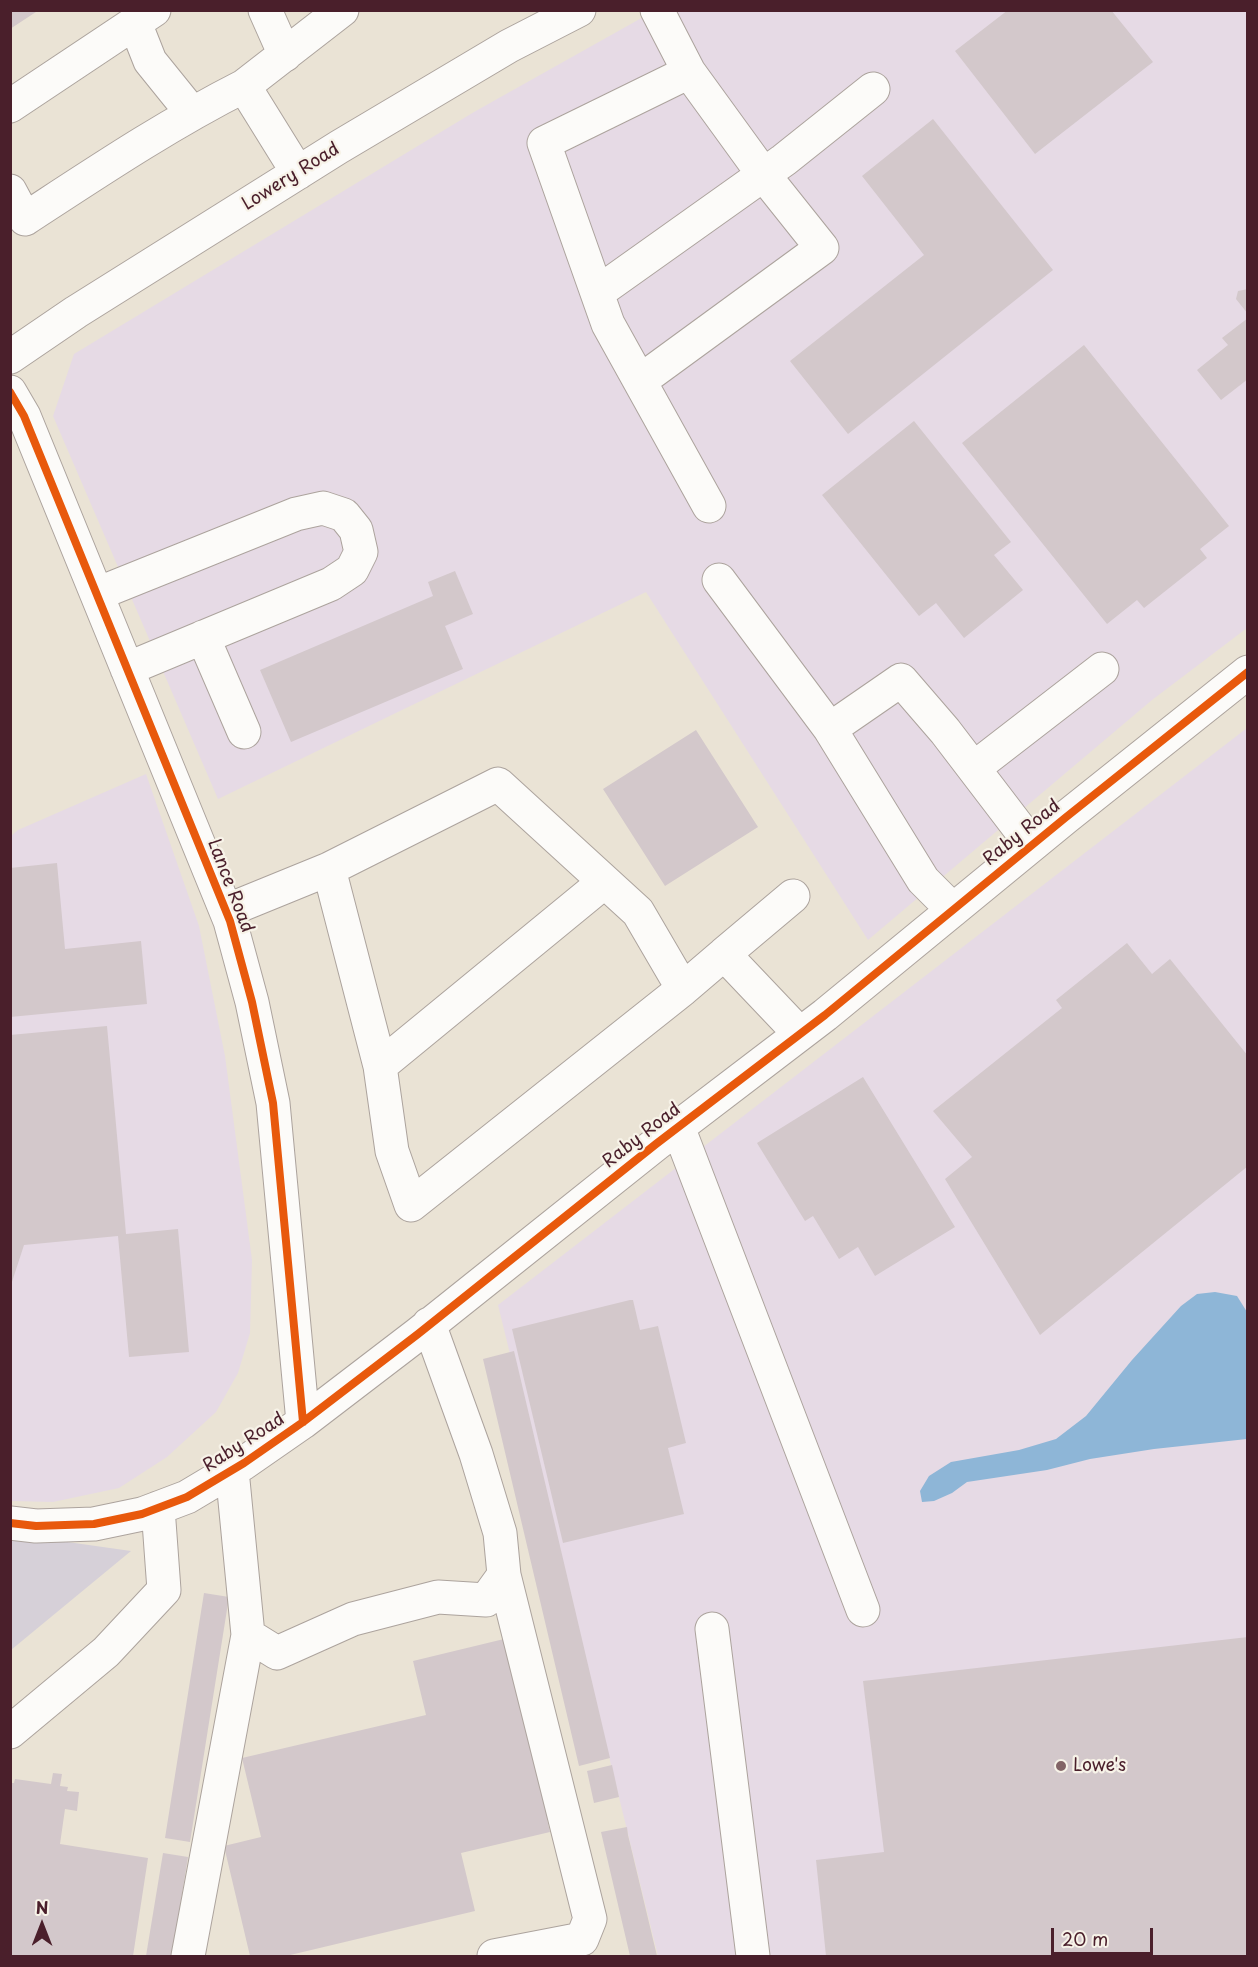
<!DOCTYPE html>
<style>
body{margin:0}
#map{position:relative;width:1258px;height:1967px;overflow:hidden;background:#eae3d5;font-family:"Playpen Sans",sans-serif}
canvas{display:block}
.frame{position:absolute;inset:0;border:12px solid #4a1f2b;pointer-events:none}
.north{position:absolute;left:12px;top:1895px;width:60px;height:60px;-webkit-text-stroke:4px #f7f3e8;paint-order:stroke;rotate:0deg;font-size:16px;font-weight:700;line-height:24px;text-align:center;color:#4a1f2b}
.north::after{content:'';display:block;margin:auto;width:21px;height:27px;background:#4a1f2b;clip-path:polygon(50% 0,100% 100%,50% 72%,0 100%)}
.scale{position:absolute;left:1051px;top:1928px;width:102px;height:27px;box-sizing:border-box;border:3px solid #4a1f2b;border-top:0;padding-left:8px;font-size:18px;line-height:21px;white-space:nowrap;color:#4a1f2b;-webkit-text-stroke:4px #f7f3e8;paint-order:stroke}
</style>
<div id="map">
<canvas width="1258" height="1967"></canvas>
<div class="frame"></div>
<div class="north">N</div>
<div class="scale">20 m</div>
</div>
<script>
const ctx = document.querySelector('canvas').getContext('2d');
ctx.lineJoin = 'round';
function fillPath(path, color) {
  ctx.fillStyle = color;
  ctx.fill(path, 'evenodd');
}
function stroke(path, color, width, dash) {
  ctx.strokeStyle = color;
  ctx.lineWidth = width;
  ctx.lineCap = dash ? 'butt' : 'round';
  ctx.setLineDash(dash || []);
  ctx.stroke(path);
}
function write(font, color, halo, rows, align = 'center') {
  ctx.font = font + ' "Playpen Sans",sans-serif';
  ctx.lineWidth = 4.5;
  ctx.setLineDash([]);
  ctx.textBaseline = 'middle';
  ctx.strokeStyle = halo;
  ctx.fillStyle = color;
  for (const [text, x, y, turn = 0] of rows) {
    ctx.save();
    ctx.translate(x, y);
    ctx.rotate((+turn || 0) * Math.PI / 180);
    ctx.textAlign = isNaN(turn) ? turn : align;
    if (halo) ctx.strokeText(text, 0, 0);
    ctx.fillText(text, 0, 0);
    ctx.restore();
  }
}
const built = new Path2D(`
 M654,11H1247V628L1152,700L868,940L646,592L218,799L53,416L74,354L474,112Z
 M1247,728V1956H658L498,1305Z
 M146,774L199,926L225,1056L252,1260L250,1333L238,1373L216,1412L167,1457L119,1488L53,1502L11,1501L10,837L18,830Z`);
const industrial = new Path2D(`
 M11,1534L131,1551L11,1650Z`);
const water = new Path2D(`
 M1215,1292L1237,1296L1247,1312V1439L1154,1449L1090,1459L1047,1470L967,1482L952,1493L934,1501L922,1502L920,1491L929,1476L951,1462L1019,1450L1056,1439L1086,1416L1132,1360L1181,1306L1197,1294Z`);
const building = new Path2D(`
 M10,10H39L10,29Z
 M1008,10H1111L1153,62L1035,154L955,51Z
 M933,119L1053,270L848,434L790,361L924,255L862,176Z
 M1248,289V314L1236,299L1238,291Z
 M1248,318V379L1221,400L1197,370L1228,345L1222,338Z
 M1084,345L1229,526L1200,549L1207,558L1144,608L1137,600L1107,624L962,443Z
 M914,421L1011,542L994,555L1023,590L964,638L936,603L919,616L822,495Z
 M455,571L473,614L445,626L463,669L291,742L260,670L433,596L428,582Z
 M696,730L758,827L665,886L603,789Z
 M57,863L65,949L141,941L147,1004L10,1017V868Z
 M1127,943L1152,974L1170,959L1248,1056V1166L1040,1335L945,1179L972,1157L933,1111L1062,1008L1056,1000Z
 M107,1026L126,1234L178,1229L189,1352L129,1357L118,1236L24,1245L10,1288V1035Z
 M863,1077L955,1227L875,1276L858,1247L839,1259L813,1216L805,1221L757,1143Z
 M630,1300H633L640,1330L658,1326L686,1443L668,1448L684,1514L563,1543L512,1329Z
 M514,1351L610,1758L579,1766L483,1359Z
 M204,1593L229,1597L190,1842L165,1838Z
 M1248,1637V1956H826L816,1860L884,1852L863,1681Z
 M504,1639L551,1819H547L550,1832L461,1853L475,1911L286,1956H250L224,1846L261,1837L242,1758L426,1715L413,1661Z
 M612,1765L619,1797L594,1803L587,1771Z
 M53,1773L62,1774L60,1786L68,1787L67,1791L79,1792L77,1811L65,1809L60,1844L148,1858L133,1956H10V1783H14L15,1779L51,1784Z
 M627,1827L628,1835L657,1956H630L601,1832Z
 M163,1853L188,1857L172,1956H146Z`);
const minor = new Path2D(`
 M265,10L285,55
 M657,10L689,72L544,143L608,324L709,506
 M135,23L150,61L192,113
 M244,86L342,10
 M10,106L154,10
 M10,191L25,219C97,172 167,125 244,86L298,173
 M597,293L784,160L873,89
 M10,357L76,312L339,147L509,46L579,10
 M640,381L822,248L763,174L689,72
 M10,392L24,416L230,921L252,1002L273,1103L303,1422
 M719,580L830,729L901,680L945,731L1032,845
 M97,594L296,514L323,508L344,515L356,530L361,552L352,570L331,584L127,669
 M203,637L244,732
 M830,729L923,880L953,910
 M974,768L1102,669
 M329,869L380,1066L392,1151L411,1205L683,989L724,954
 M793,896L724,954L800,1034
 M226,911L329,869L498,784L638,912L683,989
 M380,1066L603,883
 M678,1127L863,1610
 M232,1470L248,1635L277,1653L353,1619L438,1597L486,1600L504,1575L500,1533L476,1454L429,1324
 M10,1523L36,1526L94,1524L142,1514L187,1497L244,1463L303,1422L418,1334L656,1144L825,1015L1065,818L1248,672
 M712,1629L753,1956
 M10,1732L106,1652L164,1590L158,1508
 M188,1956L248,1635
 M494,1956L582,1939L590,1919L504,1575`);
const cycleway = new Path2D(`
 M10,392L24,416L230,921L252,1002L273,1103L303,1422
 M10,1523L36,1526L94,1524L142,1514L187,1497L244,1463L303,1422L418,1334L656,1144L825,1015L1065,818L1248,672`);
const markers = [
 [1061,1766,6,"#826466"]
];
const streetNames = [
 ["Lowery Road",291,177,-32],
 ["Raby Road",1022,833,-39],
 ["Lance Road",230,886,69],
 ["Raby Road",642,1136,-38],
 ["Raby Road",244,1443,-33]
];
const poiNames = [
 ["Lowe's",1073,1766]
];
fillPath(built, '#e6dae5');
fillPath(industrial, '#d6d0d8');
fillPath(water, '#8eb6d7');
fillPath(building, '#d3c8cb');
stroke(minor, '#aca39d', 35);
stroke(minor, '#fcfbf9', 33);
stroke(cycleway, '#e8590c', 8);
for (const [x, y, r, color] of markers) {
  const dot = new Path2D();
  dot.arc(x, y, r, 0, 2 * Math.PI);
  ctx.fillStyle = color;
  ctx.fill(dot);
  stroke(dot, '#f7f3e8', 2);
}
write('18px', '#4a1f2b', '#f7f3e8', streetNames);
write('18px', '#4a1f2b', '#f7f3e8', poiNames, 'left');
</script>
